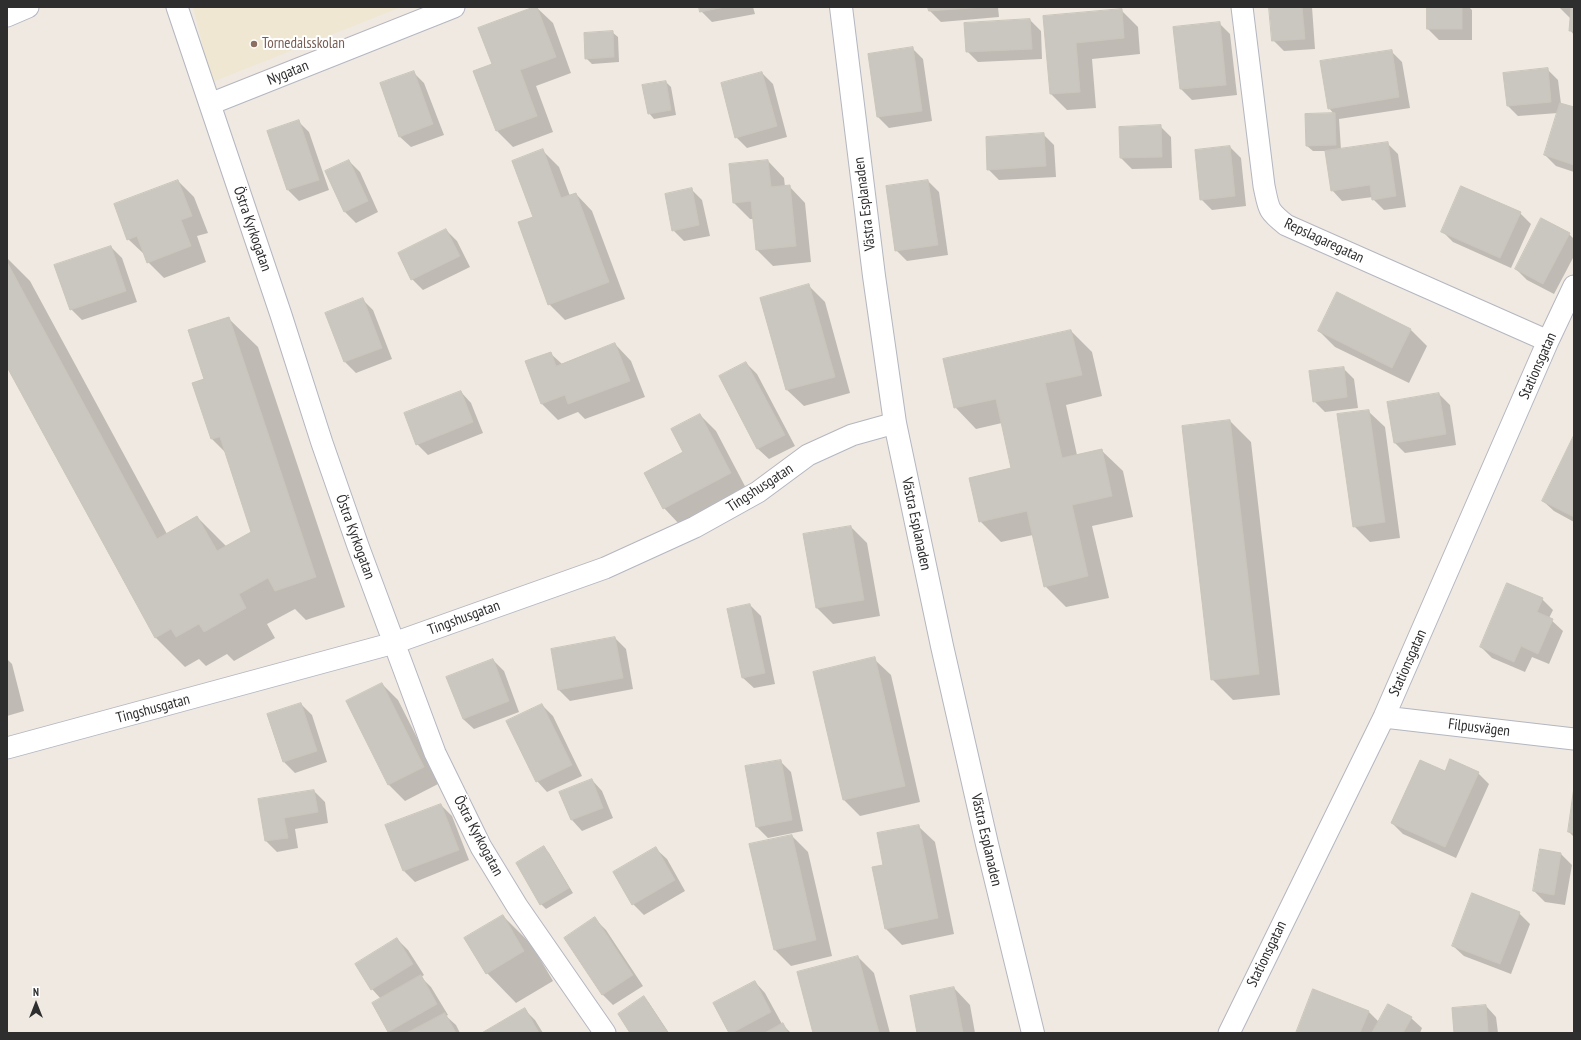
<!DOCTYPE html>
<meta charset="utf-8">
<style>
body{margin:0}
#map{position:relative;width:1581px;height:1040px;overflow:hidden;background:#efe9e1;font-family:"PT Sans Narrow",sans-serif}
canvas{display:block}
.frame{position:absolute;inset:0;border:8px solid #2e2e2e;pointer-events:none}
.north{position:absolute;left:16px;top:984px;width:40px;height:40px;-webkit-text-stroke:3px #fff;paint-order:stroke;rotate:0deg;font-size:11px;font-weight:700;line-height:16px;text-align:center;color:#2e2e2e}
.north::after{content:'';display:block;margin:auto;width:14px;height:18px;background:#2e2e2e;clip-path:polygon(50% 0,100% 100%,50% 72%,0 100%)}
</style>
<div id="map">
<canvas width="1581" height="1040"></canvas>
<div class="frame"></div>
<div class="north">N</div>
</div>
<script>
const ctx = document.querySelector('canvas').getContext('2d');
ctx.lineJoin = 'round';
function fillPath(path, color) {
  ctx.fillStyle = color;
  ctx.fill(path, 'evenodd');
}
function stroke(path, color, width, dash) {
  ctx.strokeStyle = color;
  ctx.lineWidth = width;
  ctx.lineCap = dash ? 'butt' : 'round';
  ctx.setLineDash(dash || []);
  ctx.stroke(path);
}
function write(font, color, halo, rows, align = 'center') {
  ctx.font = font + ' "PT Sans Narrow",sans-serif';
  ctx.lineWidth = 4;
  ctx.setLineDash([]);
  ctx.textBaseline = 'middle';
  ctx.strokeStyle = halo;
  ctx.fillStyle = color;
  for (const [text, x, y, turn = 0] of rows) {
    ctx.save();
    ctx.translate(x, y);
    ctx.rotate((+turn || 0) * Math.PI / 180);
    ctx.textAlign = isNaN(turn) ? turn : align;
    if (halo) ctx.strokeText(text, 0, 0);
    ctx.fillText(text, 0, 0);
    ctx.restore();
  }
}
const education = new Path2D(`
 M193,7H401L212,82Z`);
const shadow = new Path2D(`
 M536,7L553,23L571,73L536,86L553,132L513,147L496,130L493,65Z
 M700,7H753L755,14L712,22L701,11Z
 M929,7H998L999,17L941,22L930,11Z
 M1270,7H1312L1315,49L1284,51L1273,40Z
 M1428,7H1469L1472,10V40H1439L1428,29Z
 M1559,7H1574V35L1570,30L1571,19Z
 M1121,10L1138,27L1140,54L1092,59L1096,108L1067,110L1051,94L1044,17Z
 M1030,20L1041,31L1042,59L978,62L967,51Z
 M1219,23L1230,34L1237,95L1192,100L1181,89L1174,28Z
 M612,32L618,37L619,62L592,64L586,58Z
 M912,48L923,59L932,121L889,128L878,117L869,54Z
 M1391,51L1402,62L1410,108L1339,119L1341,150L1387,143L1398,154L1406,207L1384,210L1373,199V197L1342,201L1332,190L1326,151H1313L1307,146L1334,114L1329,108Z
 M1547,69L1558,80L1561,104L1574,108V172L1556,166L1545,155L1558,113L1518,116L1508,106Z
 M413,72L424,83L444,135L411,147L400,137L381,84Z
 M762,73L773,84L787,137L747,148L736,137Z
 M666,82L671,87L676,115L654,119L649,113Z
 M298,121L309,132L329,190L299,201L288,190L268,131Z
 M1160,126L1171,137L1172,168L1132,169L1121,158Z
 M1043,134L1054,145L1056,177L999,180L988,169Z
 M1230,147L1241,158L1246,206L1212,210L1201,199Z
 M542,150L559,167L570,196L576,194L592,211L625,299L565,320L549,304L534,218Z
 M349,161L360,172L378,212L356,223L345,212L326,172Z
 M768,161L784,178L785,187L789,186L805,203L811,262L773,266L757,250L753,219H750L734,203Z
 M178,181L194,197L208,233L197,236L206,262L164,278L148,262L145,255L128,239Z
 M928,181L939,192L948,255L907,261L896,250Z
 M691,189L702,200L710,236L684,241L673,230Z
 M1520,213L1531,224L1511,268L1453,242L1442,231Z
 M446,230L457,241L470,267L423,290L412,279Z
 M1569,234L1574,239V256L1554,294L1527,280L1516,269Z
 M111,247L122,258L137,302L82,320L71,309Z
 M7,258L30,281L167,534L197,517L227,547L253,532L226,453L212,439L193,383L205,379L228,318L258,347L345,607L306,620L295,609L267,624L275,638L234,661L227,654L206,666L199,659L185,667L156,638L7,365Z
 M808,285L825,302L850,393L804,406L787,390L762,298Z
 M1337,293L1411,330L1427,346L1409,383L1335,347L1319,331Z
 M362,299L373,310L392,359L356,373L345,362L326,314Z
 M1071,331L1092,352L1102,396L1066,405L1077,455L1101,450L1123,471L1133,517L1092,526L1109,598L1066,607L1045,586L1033,535L1001,542L980,521L1013,469L1002,423L976,429L955,407Z
 M615,344L631,361L645,397L585,419L578,412L558,420L542,404L526,362L550,353L562,364Z
 M746,363L757,374L795,446L769,459L758,449L720,376Z
 M1343,368L1354,379L1358,408L1325,412L1314,401Z
 M461,392L471,403L483,433L428,455L417,444Z
 M1439,394L1450,405L1456,445L1405,453L1394,442Z
 M1368,411L1385,427L1400,538L1370,542L1354,526Z
 M700,415L716,431L747,490L680,525L664,508Z
 M1230,421L1251,442L1280,695L1233,700L1212,679Z
 M1574,437V522L1554,511L1543,501Z
 M851,527L867,543L880,616L833,624L817,608L804,535Z
 M1542,599L1553,610L1549,618L1563,631L1549,664L1532,657L1525,672L1492,658L1481,647Z
 M750,605L761,616L775,684L754,688L743,678Z
 M615,638L626,649L633,689L570,701L559,690Z
 M7,659L12,664L24,711L7,716Z
 M874,659L891,675L920,802L860,816L844,800Z
 M493,660L504,671L519,712L474,729L463,719Z
 M382,684L398,700L440,783L405,801L389,785L347,702Z
 M301,704L312,715L327,762L295,773L284,762L268,715Z
 M542,705L553,716L582,776L547,792L537,781Z
 M780,761L791,772L803,831L768,838L757,827Z
 M1445,772L1478,773L1489,784L1456,858L1403,834L1392,823Z
 M592,780L602,791L613,818L582,831L572,820Z
 M314,791L325,802L328,823L295,829L298,848L277,852L266,841L259,800Z
 M1574,795V837L1569,832Z
 M441,805L452,816L469,860L415,882L404,871L387,826Z
 M918,826L935,842L954,934L902,945L886,929L884,866Z
 M792,836L808,852L832,956L791,966L775,950Z
 M544,848L549,853L573,893L546,909L541,904Z
 M656,849L667,859L685,891L644,915L633,904L614,873Z
 M1561,854L1572,865L1565,905L1545,902L1534,891Z
 M1519,913L1530,924L1511,974L1464,956L1453,946Z
 M503,916L532,945L553,981L516,1003L487,973Z
 M595,919L606,930L643,986L613,1005L602,994Z
 M397,939L408,950L424,975L421,977L431,987L448,1015L446,1016L456,1025L460,1033H390L389,1032L373,1004L381,999L372,989Z
 M858,957L874,973L890,1033H814Z
 M755,982L765,993L782,1024L791,1033H731Z
 M954,988L970,1005L975,1033H918Z
 M644,997L649,1003L669,1033H631Z
 M1486,1006L1496,1017L1498,1033H1455Z
 M524,1009L535,1020L543,1033H483Z
 M1368,1011L1379,1022L1411,1018L1422,1028L1420,1033H1297Z`);
const building = new Path2D(`
 M534,7H537L556,57L520,70L537,116L496,131L473,71L492,64L478,28Z
 M699,7H725L700,12Z
 M928,7H985L929,11Z
 M1269,7H1302L1305,39L1272,41Z
 M1427,7H1462V29H1427Z
 M1560,7H1574V31H1569L1571,8Z
 M1122,9L1124,38L1076,43L1080,92L1050,94L1043,16Z
 M1030,19L1032,49L966,52L964,23Z
 M1220,22L1226,85L1180,89L1173,27Z
 M613,31L614,57L585,59L584,33Z
 M913,47L922,111L877,117L868,54Z
 M1392,50L1399,97L1328,109L1320,61Z
 M1548,68L1551,102L1507,106L1503,73Z
 M414,71L433,124L399,137L380,83Z
 M762,72L777,126L735,138L721,83Z
 M666,81L671,110L648,114L642,85Z
 M1560,103L1574,107V165L1544,155Z
 M1335,113L1336,145L1306,146L1305,114Z
 M299,120L319,180L287,190L267,131Z
 M1161,125L1162,157L1120,158L1119,127Z
 M1044,133L1046,166L987,170L986,137Z
 M1388,142L1396,196L1372,200L1370,185L1331,191L1325,151Z
 M1230,146L1235,196L1200,200L1195,150Z
 M543,149L561,198L576,193L609,282L548,305L518,222L533,217L512,161Z
 M349,160L368,201L344,212L325,171Z
 M768,160L771,187L790,185L796,246L756,250L751,201L733,203L729,164Z
 M178,180L192,216L181,220L191,246L147,263L137,236L127,240L114,204Z
 M928,180L938,245L895,251L886,186Z
 M1461,186L1521,212L1500,258L1441,232Z
 M692,188L699,225L672,231L665,194Z
 M1541,218L1570,233L1543,284L1515,269Z
 M446,229L460,256L411,280L398,253Z
 M111,246L126,291L70,310L54,265Z
 M7,262L157,539L197,516L217,551L251,532L220,437L211,439L192,383L204,379L188,330L229,317L316,577L275,591L268,578L239,594L246,608L204,632L199,624L176,637L171,629L155,638L7,367Z
 M809,284L835,377L786,390L760,298Z
 M1337,292L1411,329L1392,368L1318,331Z
 M363,298L382,348L344,362L325,313Z
 M1071,330L1082,375L1045,383L1062,458L1102,449L1112,496L1072,505L1088,576L1044,587L1027,511L979,522L969,478L1011,468L996,399L954,408L943,359Z
 M615,343L630,381L568,404L565,395L541,404L525,361L551,352L556,366Z
 M746,362L785,435L757,449L719,376Z
 M1344,367L1347,397L1313,402L1309,371Z
 M461,391L473,422L416,445L404,413Z
 M1439,393L1446,434L1394,443L1387,402Z
 M1369,410L1385,522L1353,527L1337,414Z
 M700,414L731,473L663,509L644,473L683,452L671,429Z
 M1230,420L1259,674L1211,680L1182,426Z
 M1574,435V517L1542,501Z
 M851,526L864,600L816,608L803,534Z
 M1507,583L1543,598L1537,612L1553,619L1538,654L1521,646L1514,662L1480,647Z
 M750,604L765,673L742,678L727,609Z
 M615,637L623,678L558,690L551,649Z
 M875,657L905,786L843,800L813,672Z
 M493,659L509,701L463,719L446,677Z
 M382,683L424,767L388,785L346,701Z
 M301,703L317,751L283,762L267,714Z
 M542,704L572,765L536,782L506,721Z
 M1450,759L1479,772L1445,847L1391,823L1420,760L1445,771Z
 M781,760L792,820L756,827L745,766Z
 M592,779L603,808L571,820L559,792Z
 M1574,787V833L1568,832Z
 M314,790L318,812L284,818L288,838L265,841L258,799Z
 M441,804L459,850L403,871L385,825Z
 M919,825L938,918L885,929L872,867L883,865L877,833Z
 M792,835L816,940L774,950L749,844Z
 M544,846L569,888L540,905L516,863Z
 M656,847L675,880L632,905L613,872Z
 M1540,849L1561,853L1554,895L1533,891Z
 M1472,893L1520,912L1500,964L1452,946Z
 M503,915L524,951L486,974L464,938Z
 M595,917L633,975L602,995L564,938Z
 M397,938L413,964L371,990L355,964Z
 M858,956L879,1033H813L797,972Z
 M421,975L437,1004L388,1032L372,1003Z
 M755,981L771,1012L732,1033H729L713,1003Z
 M954,987L963,1033H917L910,996Z
 M1313,989L1369,1011L1360,1033H1296Z
 M644,996L668,1033H630L618,1014Z
 M1388,1004L1412,1017L1403,1033H1372Z
 M1486,1005L1488,1033H1454L1452,1008Z
 M525,1008L539,1033H482Z
 M445,1013L456,1033H407Z
 M783,1023L788,1033H765Z`);
const street = new Path2D(`
 M177,7L281,315L322,443L358,546L435,753L481,847L517,906L605,1033
 M1242,7L1264,186C1269,209 1267,210 1286,225L1548,341
 M7,16L28,7
 M210,104L454,7
 M1384,717L1574,739
 M7,748L394,643L605,568L695,527L758,492L808,455L852,435L895,423
 M1229,1033L1384,717L1548,341L1574,286`);
const secondary = new Path2D(`
 M841,7L874,276L895,423L942,646L987,844L1033,1033`);
const markers = [
 [254,44,4,"#8d6e63"]
];
const educationNames = [
 ["Tornedalsskolan",262,44]
];
const streetNames = [
 ["Nygatan",288,73,-22],
 ["Västra Esplanaden",865,204,-97],
 ["Östra Kyrkogatan",252,229,71],
 ["Repslagaregatan",1324,241,25],
 ["Stationsgatan",1538,366,-66],
 ["Tingshusgatan",760,488,-33],
 ["Västra Esplanaden",916,524,78],
 ["Östra Kyrkogatan",355,537,70],
 ["Tingshusgatan",464,618,-20],
 ["Stationsgatan",1408,663,-66],
 ["Tingshusgatan",153,709,-15],
 ["Filpusvägen",1479,728,7],
 ["Östra Kyrkogatan",478,836,62],
 ["Västra Esplanaden",986,840,77],
 ["Stationsgatan",1267,954,-64]
];
fillPath(education, '#efe7d1');
fillPath(shadow, '#0003');
fillPath(building, '#cac6c0');
stroke(building, '#cac5ba', 1);
stroke(street, '#b4b6c0', 23);
stroke(secondary, '#b4b6c0', 24);
stroke(street, '#fff', 21);
stroke(secondary, '#fff', 22);
for (const [x, y, r, color] of markers) {
  const dot = new Path2D();
  dot.arc(x, y, r, 0, 2 * Math.PI);
  ctx.fillStyle = color;
  ctx.fill(dot);
  stroke(dot, '#fff', 1.5);
}
write('15px', '#785e54', '#fff', educationNames, 'left');
write('15px', '#2e2e2e', '#fff', streetNames);
</script>
